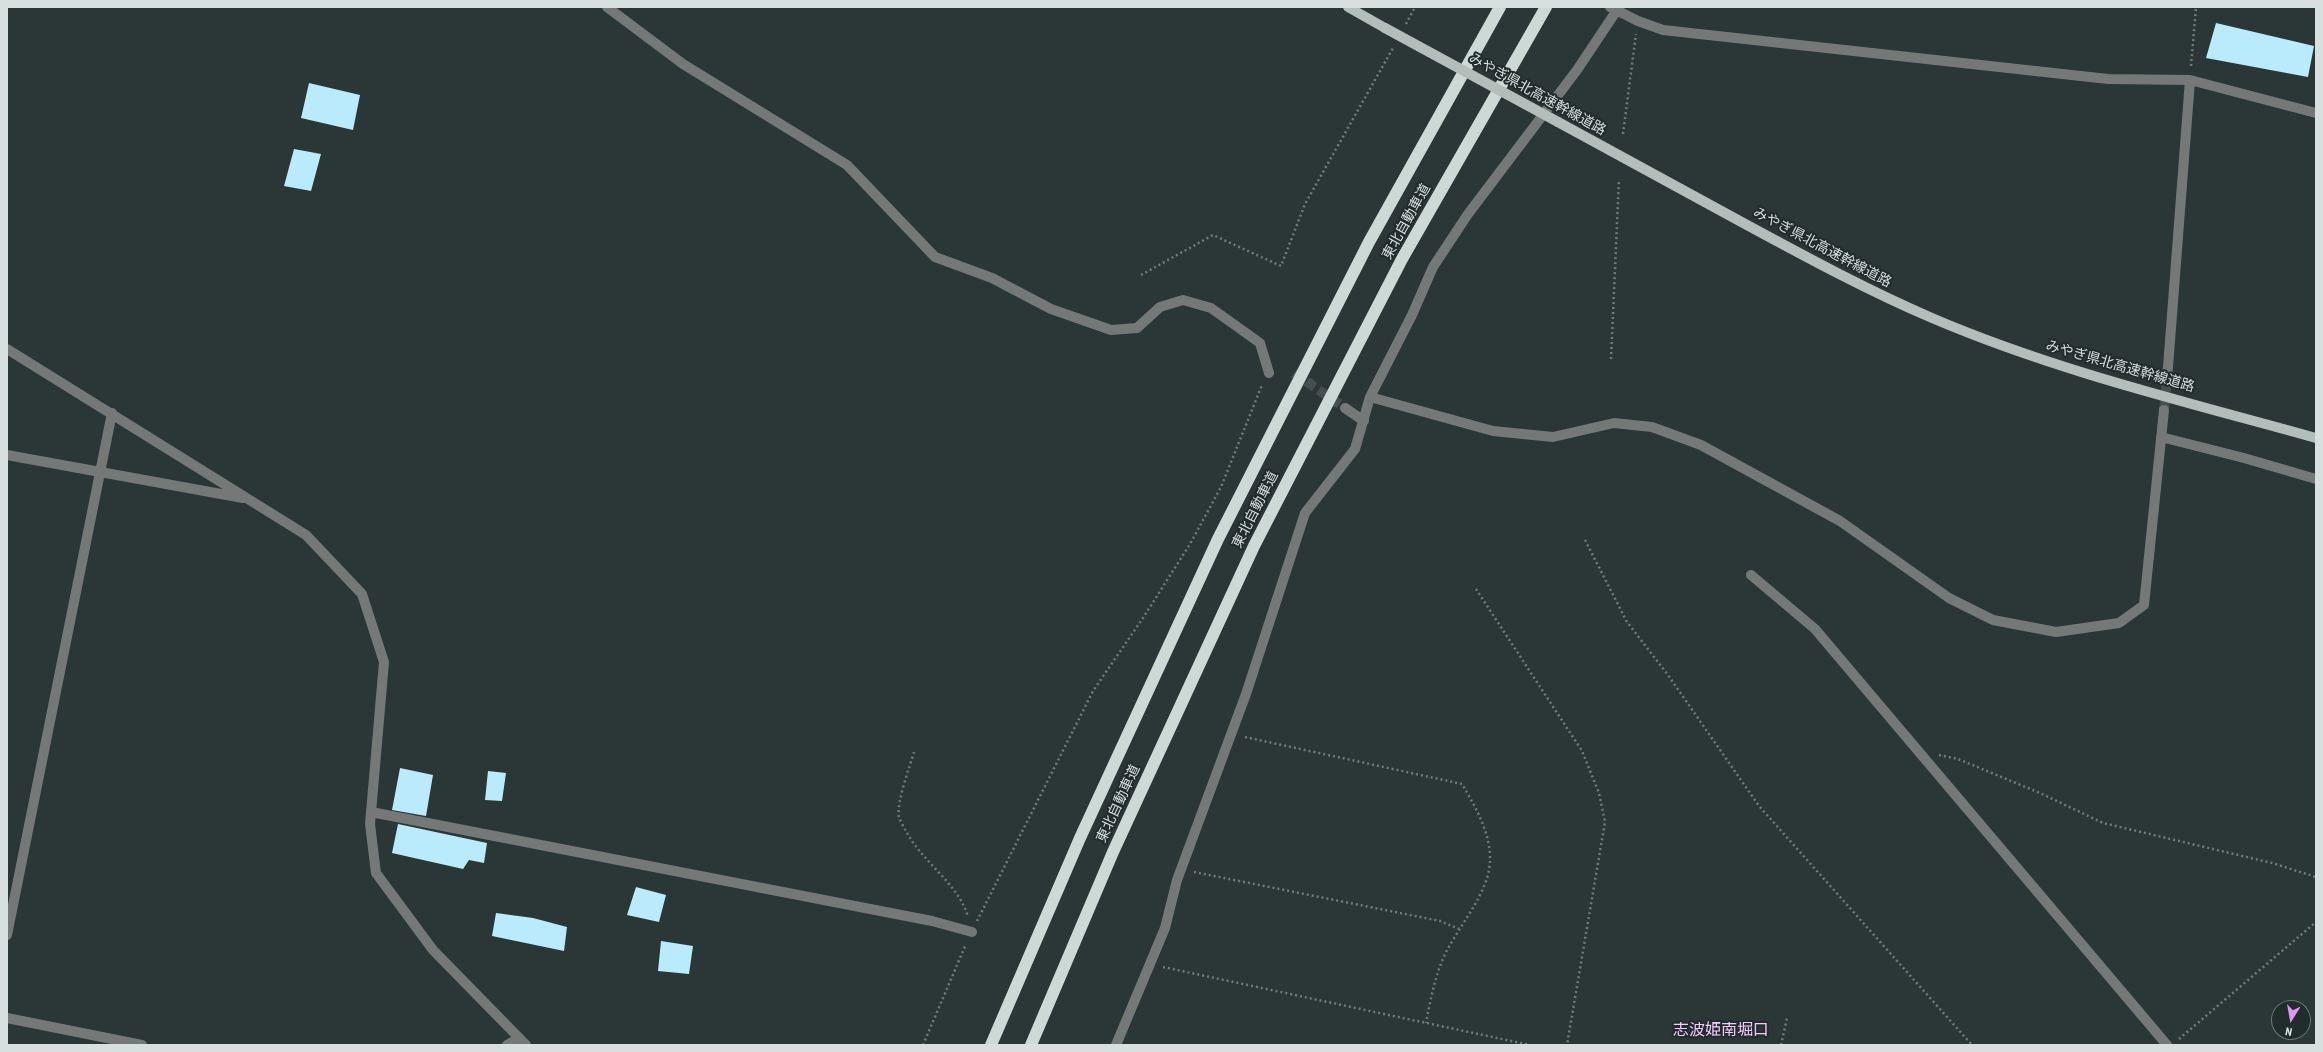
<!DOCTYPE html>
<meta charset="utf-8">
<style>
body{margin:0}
#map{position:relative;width:2323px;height:1052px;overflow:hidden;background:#2b3636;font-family:"Roboto Condensed",sans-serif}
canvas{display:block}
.frame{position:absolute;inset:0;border:8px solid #d8dfdf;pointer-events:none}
.north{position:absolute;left:2271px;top:1000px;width:40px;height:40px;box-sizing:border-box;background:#212c2c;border:1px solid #6a7474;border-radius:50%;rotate:191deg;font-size:11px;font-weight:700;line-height:16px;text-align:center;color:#d8dfdf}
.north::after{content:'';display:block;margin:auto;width:14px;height:18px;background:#de98f2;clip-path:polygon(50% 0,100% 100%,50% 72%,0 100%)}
</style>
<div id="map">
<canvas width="2323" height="1052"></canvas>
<div class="frame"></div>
<div class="north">N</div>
</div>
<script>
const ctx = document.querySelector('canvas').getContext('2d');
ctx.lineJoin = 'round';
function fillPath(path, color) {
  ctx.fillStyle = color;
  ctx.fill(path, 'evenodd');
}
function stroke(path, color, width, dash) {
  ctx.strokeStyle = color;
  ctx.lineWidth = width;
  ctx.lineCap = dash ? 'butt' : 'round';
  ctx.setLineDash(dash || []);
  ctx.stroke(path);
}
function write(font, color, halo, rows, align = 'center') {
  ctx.font = font + ' "Roboto Condensed","Noto Sans JP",sans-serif';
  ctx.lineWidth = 4;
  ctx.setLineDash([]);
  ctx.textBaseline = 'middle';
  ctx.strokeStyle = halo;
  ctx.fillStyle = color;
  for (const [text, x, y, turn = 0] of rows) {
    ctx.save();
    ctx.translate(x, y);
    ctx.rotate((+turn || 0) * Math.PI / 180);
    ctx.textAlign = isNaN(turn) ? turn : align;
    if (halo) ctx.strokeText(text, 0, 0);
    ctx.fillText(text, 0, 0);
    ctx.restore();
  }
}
const building = new Path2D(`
 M2216,23L2314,46L2308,77L2206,58Z
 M309,83L360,95L353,130L301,118Z
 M294,149L321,154L311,191L284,186Z
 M400,768L433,775L426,816L392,810Z
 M488,771L506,773L502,801L485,800Z
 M398,824L487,843L484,863L469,860L463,869L392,853Z
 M636,887L666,895L659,922L627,915Z
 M496,913L533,918L567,927L564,951L492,936Z
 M661,941L693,946L689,974L658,971Z`);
const minorTunnel = new Path2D(`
 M1294,373L1345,408
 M2164,410L2167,380`);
const path = new Path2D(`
 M1406,24L1415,7
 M2191,66L2196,7
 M1623,134L1636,34
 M1141,275L1213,235L1281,266L1305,204L1393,48
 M1611,359L1619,179
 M1585,540L1627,622L1668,675L1759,806L1972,1045
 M1476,589L1582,751L1599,793L1605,822L1567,1045
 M1245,737L1462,784C1475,806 1490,832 1490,858C1491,893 1455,929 1442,961C1434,981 1430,1002 1426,1023
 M914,752C910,766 896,803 899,817C900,821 904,827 906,831C921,861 959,884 968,917
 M1939,755L1958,759L2040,793L2103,823L2272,863L2316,877
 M1194,872L1440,921L1459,929
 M977,921L1093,691L1143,618L1190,544L1221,487L1262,385
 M1163,967L1530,1045
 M2179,1039L2316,922
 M923,1045L966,944
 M1781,1045L1787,1018`);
const minor = new Path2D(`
 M607,7L683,64L847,165L935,257L992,278L1051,309L1111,330L1137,328L1160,307L1183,300L1211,308L1260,343L1269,373
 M1610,7L1638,21L1663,30L2108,79L2190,80L2316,113
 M7,349L306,535L362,594L384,662L370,824L376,873L433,950L526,1045
 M2167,380L2190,80
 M1370,397L1493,431L1553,437L1614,423L1652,427L1701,445L1840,521L1949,598L1993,620L2056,632L2119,623L2144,605L2164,410
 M1345,408L1364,421
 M2161,437L2244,458L2316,479
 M7,455L243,498
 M1751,575L1815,629L2167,1045
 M371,812L932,921L972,932
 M7,935L112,413
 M7,1018L142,1045
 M507,1045L519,1038
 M1116,1045L1165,928L1177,880L1246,694L1305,513L1355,449L1370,397L1412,315L1433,267L1468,214L1577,70L1619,7`);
const major = new Path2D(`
 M1348,7L1385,28
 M1558,122C1621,156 1684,191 1747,225C1808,258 1869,291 1932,318C2056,371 2187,402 2316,438`);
const highway = new Path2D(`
 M991,1045L1080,838L1218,539L1369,242L1500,7
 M1031,1045L1113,852L1254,546L1402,259L1546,7`);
const majorBridge = new Path2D(`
 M1385,28L1558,122`);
const streetNames = [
 ["みやぎ県北高速幹線道路",1537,95,29],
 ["東北自動車道",1407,222,-61],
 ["みやぎ県北高速幹線道路",1822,248,28],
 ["みやぎ県北高速幹線道路",2120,367,16],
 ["東北自動車道",1256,510,-63],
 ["東北自動車道",1119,804,-65]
];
const quarterNames = [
 ["志波姫南堀口",1721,1031]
];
fillPath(building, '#baebfd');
stroke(minorTunnel, '#454f4f', 10, [10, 5]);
stroke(path, '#727b7b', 2.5, [2, 3]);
stroke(minor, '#747977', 10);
stroke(major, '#b3beba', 10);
stroke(highway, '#ccd9d5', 12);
stroke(majorBridge, '#b3beba', 10);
write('14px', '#d8dfdf', '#212c2c', streetNames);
write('16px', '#f2cafd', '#212c2c', quarterNames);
</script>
